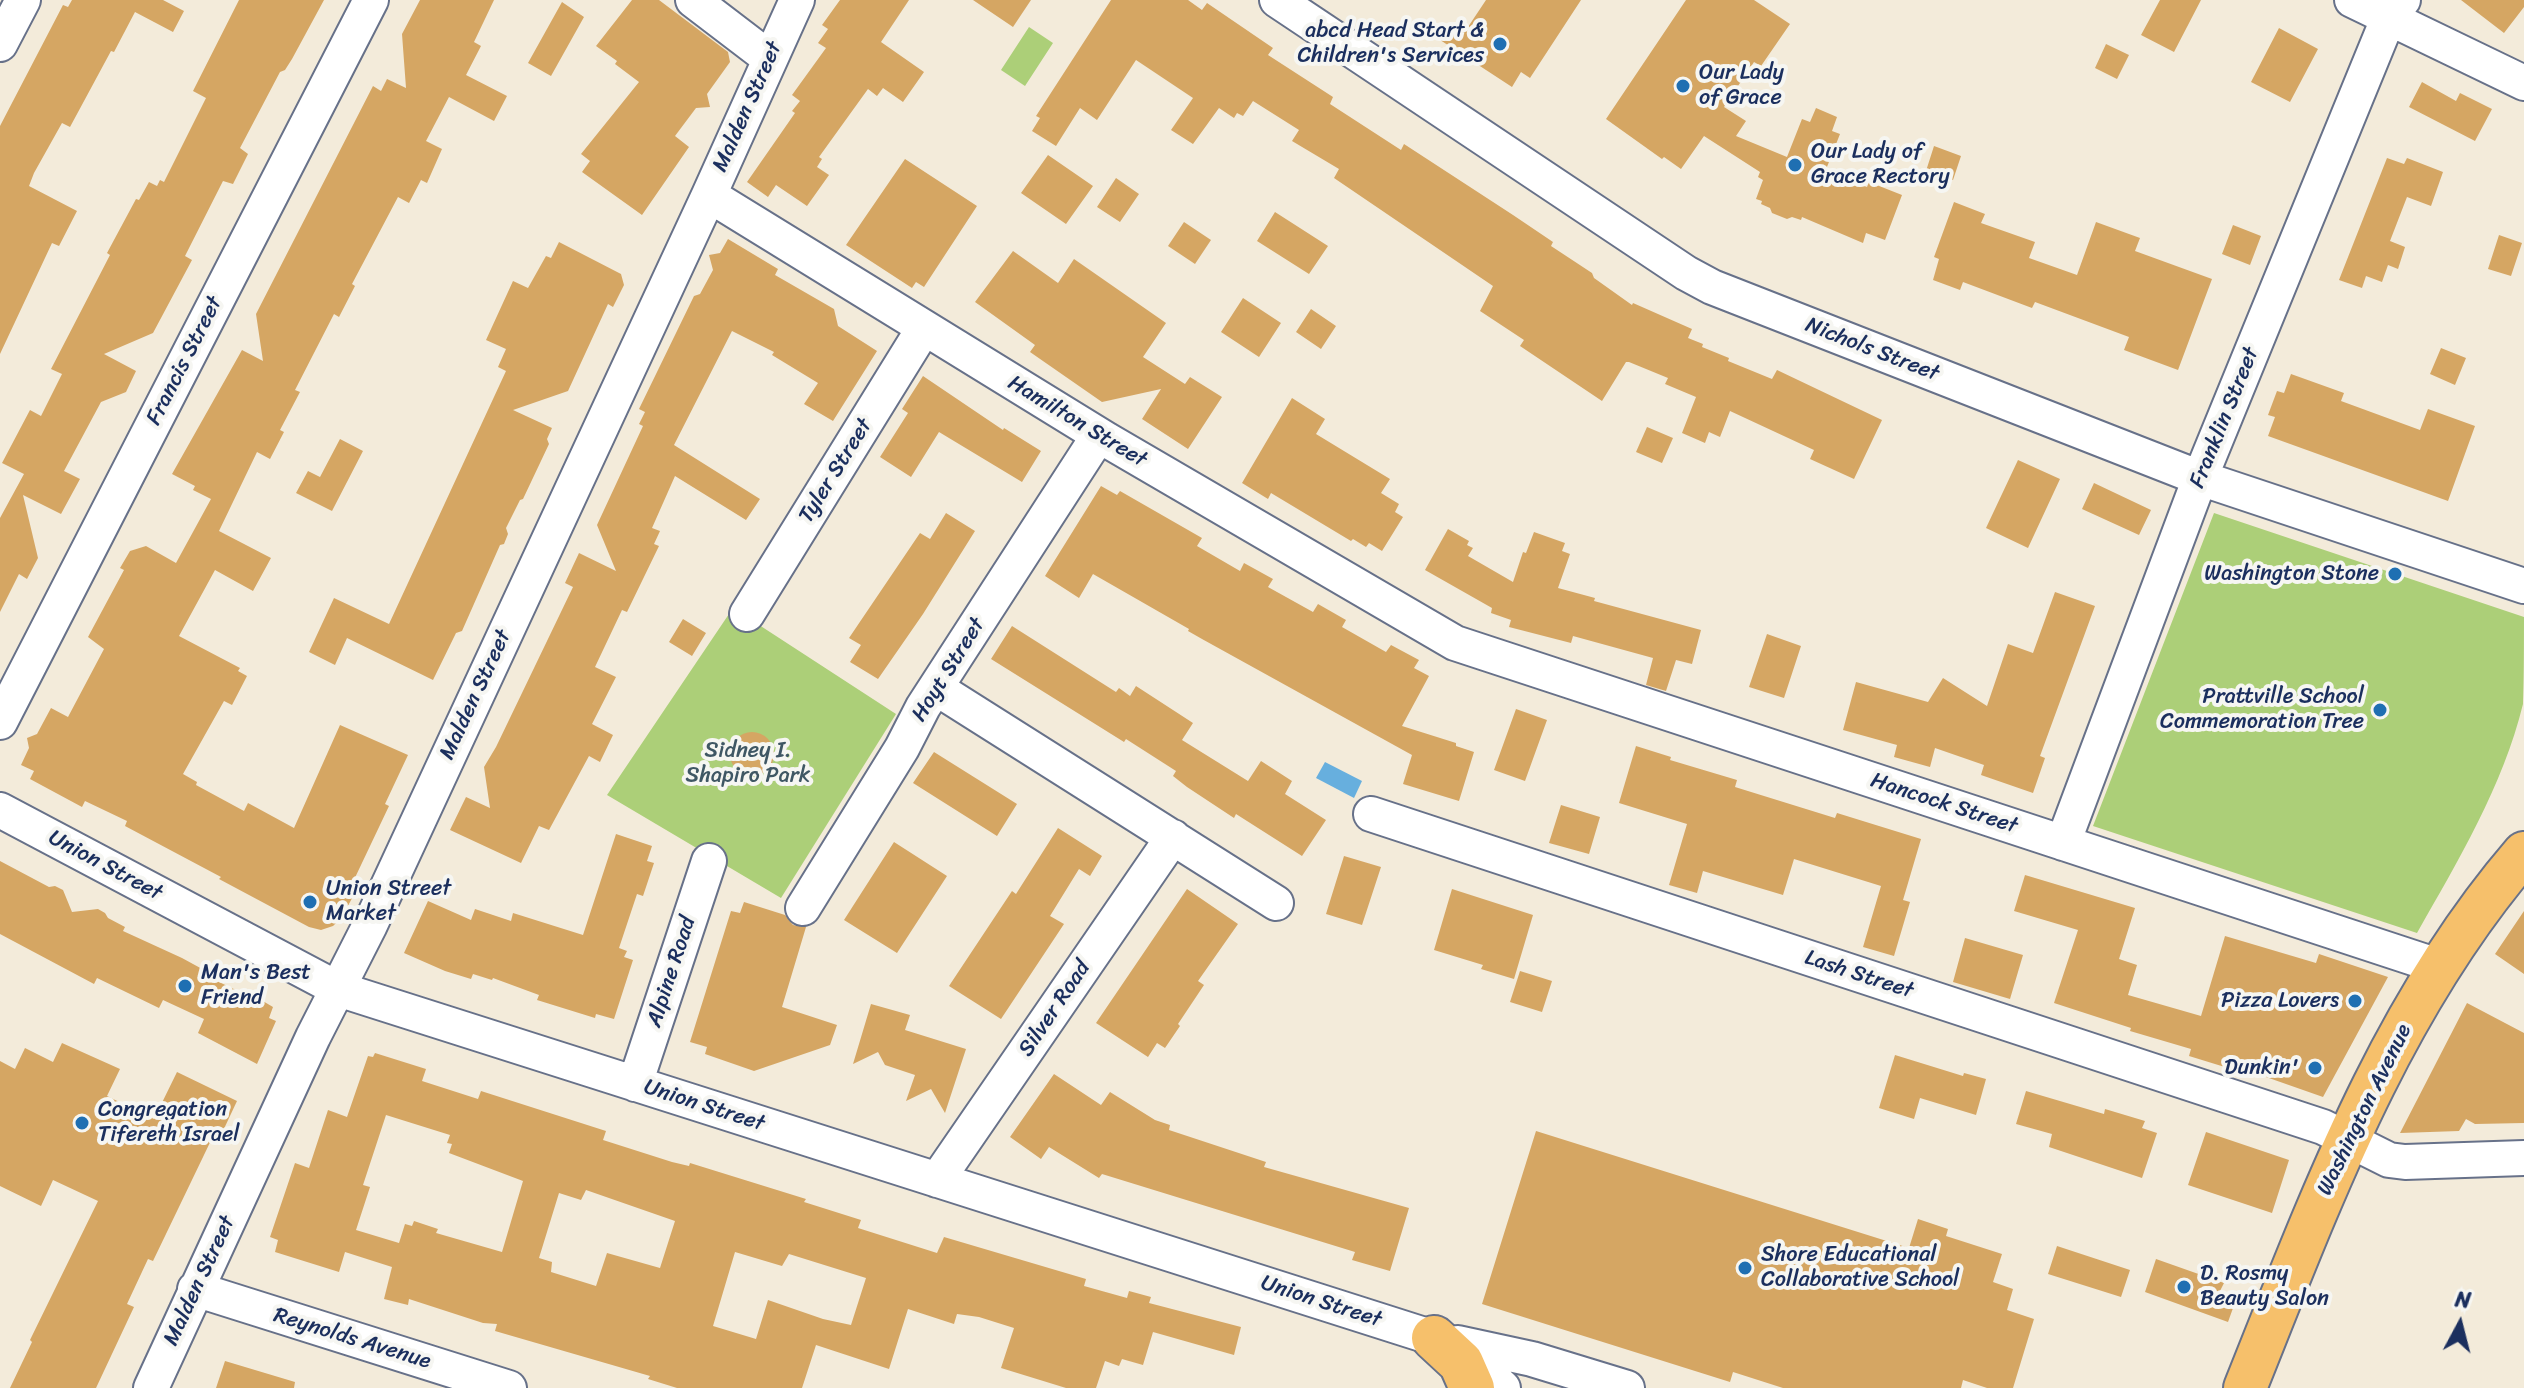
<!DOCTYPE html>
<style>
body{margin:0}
#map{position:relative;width:2524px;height:1388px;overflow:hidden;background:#f3ebda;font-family:Sriracha,sans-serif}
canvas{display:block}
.north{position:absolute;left:2420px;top:1284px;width:80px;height:80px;-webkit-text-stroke:6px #f6f6f2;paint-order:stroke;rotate:7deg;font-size:22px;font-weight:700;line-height:32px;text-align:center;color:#1b2f5e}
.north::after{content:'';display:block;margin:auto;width:28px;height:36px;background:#1b2f5e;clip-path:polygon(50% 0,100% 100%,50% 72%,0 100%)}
</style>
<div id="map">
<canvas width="2524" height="1388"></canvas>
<div class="north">N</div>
</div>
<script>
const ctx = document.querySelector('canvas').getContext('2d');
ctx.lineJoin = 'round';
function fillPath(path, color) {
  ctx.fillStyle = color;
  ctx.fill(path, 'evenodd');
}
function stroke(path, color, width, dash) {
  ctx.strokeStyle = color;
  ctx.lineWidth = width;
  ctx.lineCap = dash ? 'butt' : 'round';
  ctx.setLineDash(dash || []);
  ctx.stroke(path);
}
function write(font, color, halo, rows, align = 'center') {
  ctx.font = font + ' Sriracha,sans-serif';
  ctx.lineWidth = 8;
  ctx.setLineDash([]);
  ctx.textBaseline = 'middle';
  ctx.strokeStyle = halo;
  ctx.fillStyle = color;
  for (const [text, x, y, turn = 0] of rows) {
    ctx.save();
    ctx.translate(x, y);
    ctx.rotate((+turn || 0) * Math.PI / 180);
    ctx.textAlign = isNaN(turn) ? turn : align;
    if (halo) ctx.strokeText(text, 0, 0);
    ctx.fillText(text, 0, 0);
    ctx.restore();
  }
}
const green = new Path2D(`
 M1029,27L1053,43L1025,86L1001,70Z
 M2214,513L2524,617C2524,641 2524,682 2523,704C2503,786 2458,861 2417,933L2093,826Z
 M733,608L896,714L781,898L607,795Z`);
const water = new Path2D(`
 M1325,762L1362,781L1354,798L1316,778Z`);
const building = new Path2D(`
 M72,0H163L184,11L173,32L135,12L114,52L111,51L70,127L62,123L34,173L29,186L77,211L59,246L52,243L0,354V126L63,5L68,7Z
 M239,0H324L292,59L285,70L280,72L240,148L248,154L233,184L223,181L185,256L192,260L153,333L104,354L136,371L126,392L101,402L64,471L80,479L61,514L23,495L38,558L27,579L19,574L0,612V518L24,474L2,463L30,410L41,416L62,374L51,369L110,255L107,253L136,199L139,200L149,182L157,186L160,180L164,182L206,98L193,91Z
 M420,0H494L474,42L481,46L466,75L507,96L494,121L449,97L426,141L442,149L427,183L421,180L409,203L398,197L352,284L355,286L339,317L334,314L295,390L300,392L280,430L284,432L270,459L257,452L219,531L271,558L253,591L215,570L179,636L240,668L238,671L247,676L232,705L224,701L183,774L197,782L196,785L244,811L248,803L294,828L340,725L408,755L385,804L389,806L352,884L358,887L342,917L333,926L321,930L309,927L219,879L221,877L125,826L127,821L85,801L82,807L30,779L34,771L21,765L29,748L27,738L37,734L51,708L68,717L104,649L88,637L124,570L120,568L130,551L146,546L176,563L211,499L193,490L195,486L172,474L242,350L263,361L256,314L373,86L381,91L387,79L406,88L402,34Z
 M632,0H659L728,52L730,62L707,94L710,107L696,108L675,136L689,147L642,215L582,172L590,161L581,154L639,82L615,64L617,61L596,46Z
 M840,0H909L881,42L924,72L903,102L883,88L877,96L868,89L819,157L822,159L817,167L829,175L807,206L776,185L768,197L747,182L795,113L792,111L800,101L792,95L826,48L818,43L828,29L822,25Z
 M973,0H1031L1013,27Z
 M1111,0H1188L1202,10L1207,3L1273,48L1268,55L1333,97L1330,104L1401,150L1404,144L1513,215L1553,242L1551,246L1592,273L1594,278L1632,305L1633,303L1692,329L1688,338L1703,344L1702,347L1729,358L1728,361L1772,379L1777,370L1882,420L1854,479L1810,459L1814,450L1730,411L1720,437L1709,432L1705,443L1682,433L1696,397L1665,384L1668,378L1629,362H1626L1602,401L1520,346L1524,340L1480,311L1493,286L1334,178L1339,169L1292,141L1299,130L1253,101L1243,116L1237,113L1234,118L1219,108L1193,144L1171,130L1193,98L1136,60L1097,120L1080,108L1056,146L1032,131L1040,118L1036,116Z
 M1486,0H1581L1530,78L1521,72L1512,87L1434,36L1468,27Z
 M1686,0H1754L1790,24L1761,66L1754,62L1724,107L1746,121L1736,136L1787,157L1802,119L1810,122L1816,108L1837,117L1832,131L1840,134L1825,172L1867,187L1869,182L1902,195L1885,240L1866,233L1863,243L1802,217L1801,220L1792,217L1787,219L1772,213L1770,208L1761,204L1762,201L1756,199L1763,180L1758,177L1760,172L1704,136L1681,169L1664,157L1662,159L1606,119Z
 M2160,0H2201L2174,52L2141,35Z
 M2461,0H2524V7L2504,33Z
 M562,2L584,17L551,76L528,63Z
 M2279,28L2318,49L2290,102L2251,82Z
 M2106,44L2129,55L2117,79L2095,68Z
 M2422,82L2456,101L2460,93L2492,109L2475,141L2409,107Z
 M1934,146L1961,156L1953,180L1926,171Z
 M1048,155L1093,186L1066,224L1021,193Z
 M2387,158L2404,164L2407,158L2443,172L2431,206L2407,197L2390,241L2405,247L2398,269L2388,265L2382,282L2366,276L2362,288L2339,280Z
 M905,159L977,206L924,287L916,282L912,288L846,245Z
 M1116,178L1139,194L1120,222L1097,207Z
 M1954,202L1985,214L1981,223L2035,242L2029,258L2077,275L2096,222L2140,238L2135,251L2212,279L2178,370L2124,350L2129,337L2035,302L2032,308L1963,282L1960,290L1933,280L1939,259L1934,257Z
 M1275,212L1328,246L1309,274L1257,241Z
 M1184,222L1211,240L1195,264L1168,246Z
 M2233,225L2261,236L2250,265L2222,254Z
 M2499,235L2522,243L2511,276L2488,269Z
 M728,239L778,269L775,275L834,309L838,326L877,351L833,421L804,404L818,383L772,355L774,352L732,331L674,445L760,499L746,520L675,476L652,528L660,531L654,544L659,546L627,612L622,610L595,667L616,677L592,724L613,735L600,762L589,756L549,830L539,826L521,863L450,830L466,797L490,808L484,767L496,747L573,587L565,583L579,553L616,571L597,525L643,426L639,424L645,412L639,409L694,296L700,294L713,270L709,255L720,253Z
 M559,242L621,274L624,285L613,307L608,304L568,391L513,410L552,428L547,439L549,444L523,499L520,500L506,528L508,534L504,544L500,545L462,631L456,633L433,680L347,638L335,665L309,652L334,598L389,624L506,371L498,367L506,349L486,340L513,281L528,288L546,256L551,258Z
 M1013,251L1058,283L1074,259L1166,323L1143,357L1185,384L1190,377L1222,397L1188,449L1142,419L1161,389L1102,402L1030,352L1035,345L975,302Z
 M1243,298L1281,323L1259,357L1221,332Z
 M1311,309L1336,326L1321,349L1296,332Z
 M2441,348L2466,358L2455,385L2430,374Z
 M2291,374L2344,393L2341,401L2420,430L2428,409L2475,426L2448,501L2268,436L2275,417L2268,415L2277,391L2284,393Z
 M923,376L1003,430L1004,428L1041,451L1022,482L939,432L911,477L880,457L908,413L902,409Z
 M1292,398L1325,419L1316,434L1390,479L1381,493L1399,504L1395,512L1403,517L1382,551L1369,543L1366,547L1353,539L1351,541L1271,493L1268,499L1242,483Z
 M1647,427L1673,438L1662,463L1636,452Z
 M340,439L363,451L332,511L296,493L308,471L320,477Z
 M2018,460L2060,479L2028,548L1986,528Z
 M2094,483L2151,510L2139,535L2082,509Z
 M1101,486L1117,495L1120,491L1202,538L1197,546L1240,571L1244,563L1273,579L1268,587L1313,612L1318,604L1346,620L1342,627L1386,652L1391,645L1419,660L1414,668L1429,676L1402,726L1456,743V746L1474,752L1459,801L1403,784L1412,755L1202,639L1188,631L1189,629L1093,574L1079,598L1045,576Z
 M946,513L975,531L923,614L878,679L850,662L861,645L849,638L920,533L930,539Z
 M1448,529L1469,541L1467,545L1473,548L1468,556L1513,582L1523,552L1526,553L1534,532L1565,543L1562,551L1570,554L1558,588L1595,598L1594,601L1701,630L1692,664L1676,660L1666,691L1646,685L1653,658L1573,636L1571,643L1509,627L1511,620L1491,613L1492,608L1425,570Z
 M2055,592L2095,606L2040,756L2045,758L2033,793L1981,775L1984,765L1935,748L1930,767L1894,757L1897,745L1843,730L1856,682L1928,702L1943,678L1987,706L2008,644L2033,653Z
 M683,619L706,633L692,656L669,642Z
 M1012,626L1116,692L1119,688L1130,696L1136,686L1193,723L1182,740L1248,781L1261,761L1292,781L1285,794L1326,820L1302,856L1236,814L1234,818L1187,787L1173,776L1176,771L1126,739L1124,742L991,659Z
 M1767,634L1801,646L1784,698L1749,687Z
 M1516,709L1547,720L1525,781L1494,770Z
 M730 754a22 22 0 1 1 44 0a22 22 0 1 1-44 0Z
 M1636,746L1671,757L1670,760L1737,780L1735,787L1835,818L1837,813L1921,839L1903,900L1910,902L1894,956L1863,947L1881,886L1794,859L1783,895L1703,871L1697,893L1669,885L1687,824L1619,803Z
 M934,752L1017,804L997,836L913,783Z
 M1561,805L1600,817L1589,854L1549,843Z
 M1058,828L1102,856L1090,876L1079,869L1050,916L1064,924L1001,1019L949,986L1012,891L1016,894Z
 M616,834L652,846L647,861L654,863L643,896L637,894L619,948L627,951L624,957L633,960L614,1019L596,1014L595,1018L537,1000L539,995L493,978L492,980L473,974L471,979L445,971L404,953L428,901L471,920L475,909L511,921L513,913L583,935Z
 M894,842L947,876L897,953L844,920Z
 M1344,856L1381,867L1362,925L1326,914Z
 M0,861L49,887L55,886L63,890L72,912L98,909L105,913L108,918L125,927L123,931L182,958L204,970L202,974L238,991L244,990L273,1007L269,1018L276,1021L257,1064L198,1033L204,1019L163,1000L159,1008L97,978L94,984L0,934Z
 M2025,875L2135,908L2119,959L2137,965L2128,995L2201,1016L2225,936L2316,963L2319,954L2388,977L2323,1097L2229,1064L2228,1068L2189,1056L2191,1049L2130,1031L2131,1028L2054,1003L2078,930L2014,911Z
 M1187,889L1238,924L1198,981L1204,985L1178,1024L1180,1026L1165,1048L1157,1043L1148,1057L1096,1023Z
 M1452,889L1533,915L1514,979L1481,969L1483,965L1434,950Z
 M744,902L785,915L793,925L806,927L782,1007L837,1025L830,1045L754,1071L705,1054L707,1047L690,1042L731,911L740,913Z
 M2524,911V974L2495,954Z
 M1965,938L2023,955L2010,999L1953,982Z
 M1520,971L1552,981L1542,1012L1510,1002Z
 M2467,1003L2524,1033V1123L2475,1124L2466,1119L2459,1131L2400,1133Z
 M871,1004L910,1015L905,1030L966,1049L945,1113L931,1089L906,1101L915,1075L885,1065L878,1052L853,1064Z
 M62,1043L120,1069L107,1096L154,1119L177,1072L237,1101L222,1133L216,1130L153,1261L148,1259L127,1304L134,1307L96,1388H10L32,1342L30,1340L98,1201L53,1180L41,1206L0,1186V1061L15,1069L25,1048L53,1062Z
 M375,1053L426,1069L422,1081L478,1099L481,1091L606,1131L603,1140L672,1162L689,1166L690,1163L806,1199L804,1202L861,1220L858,1228L937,1253L944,1237L1086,1279L1084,1286L1127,1298L1129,1291L1151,1297L1149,1303L1241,1327L1234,1355L1153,1332L1143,1365L1122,1359L1119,1366L1105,1361L1096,1388H1066L1001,1368L1014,1328L979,1317L957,1314L954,1324L908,1309L889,1369L816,1345L802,1388H677L648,1379L650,1376L495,1331L497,1324L483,1323L409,1299L408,1305L384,1299L392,1267L345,1252L339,1272L275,1252L278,1240L270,1237L295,1163L309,1168L328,1110L347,1117L368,1056L373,1057ZM386,1115L450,1135L447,1143L452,1144L449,1153L523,1181L502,1252L436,1233L438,1229L414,1221L412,1226L405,1224L399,1243L356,1230L370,1187L363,1185ZM586,1190L675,1221L660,1268L607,1253L596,1286L551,1272L552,1262L539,1258L559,1193L581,1200ZM735,1252L782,1266L789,1254L866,1278L851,1325L823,1319L768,1300L756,1339L713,1326Z
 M1895,1055L1963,1076L1964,1073L1986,1079L1976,1115L1920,1098L1914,1119L1879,1108Z
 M1054,1074L1101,1105L1110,1092L1155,1120L1170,1125L1169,1130L1266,1162L1264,1167L1409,1208L1390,1271L1352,1260L1355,1252L1102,1174L1099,1178L1049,1147L1041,1159L1010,1137Z
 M2026,1091L2104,1114L2105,1109L2145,1121L2142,1128L2157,1133L2142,1178L2049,1147L2052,1134L2016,1124Z
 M1536,1131L1909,1248L1918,1219L1948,1229L1946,1236L2002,1254L1993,1282L2013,1289L2007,1310L2034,1319L2013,1388H1987L1963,1380L1961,1388H1783L1733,1372L1730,1382L1482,1304Z
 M2206,1132L2289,1160L2272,1213L2188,1185Z
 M2057,1246L2130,1270L2121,1297L2048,1274Z
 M2156,1259L2224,1283L2220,1291L2237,1297L2228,1322L2145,1292Z
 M225,1361L295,1382L294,1388H216Z`);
const minor = new Path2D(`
 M693,0L769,58
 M1277,0L1686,273L1712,287L2200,478L2524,586
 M2352,0L2524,83
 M0,44L23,0
 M709,195L1107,440L1455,643L2438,966
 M747,614L924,328
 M936,688L1276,903
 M0,722L371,0
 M0,810L338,989L1434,1338L1472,1359L1503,1388
 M1371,814L2323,1127L2389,1160L2405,1162L2524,1158
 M2063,843L2200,478L2388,19L2403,0
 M803,908L902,748L923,707L1099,435
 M635,1084L709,861
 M937,1180L1173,837
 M195,1289L509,1388
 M1458,1343L1532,1359L1627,1388
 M151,1388L313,1037L369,927L709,195L797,0`);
const major = new Path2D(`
 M2245,1388C2320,1201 2390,1008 2524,853`);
const highway = new Path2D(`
 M1434,1338L1461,1363L1472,1388`);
const markers = [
 [1500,44,8,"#1f6fb2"],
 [1683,86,8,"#1f6fb2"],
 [1795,165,8,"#1f6fb2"],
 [2395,574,8,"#1f6fb2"],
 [2380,710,8,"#1f6fb2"],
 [310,902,8,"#1f6fb2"],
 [185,986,8,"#1f6fb2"],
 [2355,1001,8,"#1f6fb2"],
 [2315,1068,8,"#1f6fb2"],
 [82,1123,8,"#1f6fb2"],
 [1745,1268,8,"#1f6fb2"],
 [2184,1287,8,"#1f6fb2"]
];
const poiNames = [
 ["abcd Head Start &",1484,31,"right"],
 ["Children's Services",1484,56,"right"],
 ["Our Lady",1699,73],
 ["of Grace",1699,98],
 ["Our Lady of",1811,152],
 ["Grace Rectory",1811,177],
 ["Washington Stone",2379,574,"right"],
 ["Prattville School",2364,697,"right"],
 ["Commemoration Tree",2364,722,"right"],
 ["Union Street",326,889],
 ["Market",326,914],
 ["Man's Best",201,973],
 ["Friend",201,998],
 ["Pizza Lovers",2339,1001,"right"],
 ["Dunkin'",2299,1068,"right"],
 ["Congregation",98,1110],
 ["Tifereth Israel",98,1135],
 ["Shore Educational",1761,1255],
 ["Collaborative School",1761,1280],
 ["D. Rosmy",2200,1274],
 ["Beauty Salon",2200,1299]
];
const streetNames = [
 ["Malden Street",748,107,-66],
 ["Nichols Street",1872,350,21],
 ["Francis Street",185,361,-63],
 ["Franklin Street",2225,418,-68],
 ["Hamilton Street",1077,422,31],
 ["Tyler Street",836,471,-58],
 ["Hoyt Street",949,670,-58],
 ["Malden Street",476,695,-65],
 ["Hancock Street",1944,804,18],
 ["Union Street",105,866,28],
 ["Alpine Road",672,972,-72],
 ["Lash Street",1859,975,18],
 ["Silver Road",1055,1009,-56],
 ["Union Street",704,1106,18],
 ["Washington Avenue",2365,1110,-64],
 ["Malden Street",200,1281,-65],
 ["Union Street",1321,1302,18],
 ["Reynolds Avenue",352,1339,17]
];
const parkNames = [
 ["Sidney I.",748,751],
 ["Shapiro Park",748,776]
];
fillPath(green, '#accf78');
fillPath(water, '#67afde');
fillPath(building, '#d5a663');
stroke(minor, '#677189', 38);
stroke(major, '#677189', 46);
stroke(highway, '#677189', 48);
stroke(minor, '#fff', 34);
stroke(major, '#f6c06b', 42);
stroke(highway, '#f6c06b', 44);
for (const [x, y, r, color] of markers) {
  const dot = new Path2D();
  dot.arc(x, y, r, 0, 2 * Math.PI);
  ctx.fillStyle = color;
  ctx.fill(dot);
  stroke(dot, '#f6f6f2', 3);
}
write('22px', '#1b2f5e', '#f6f6f2', poiNames, 'left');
write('22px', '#1b2f5e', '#f6f6f2', streetNames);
write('22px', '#3f5764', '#f6f6f2', parkNames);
</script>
